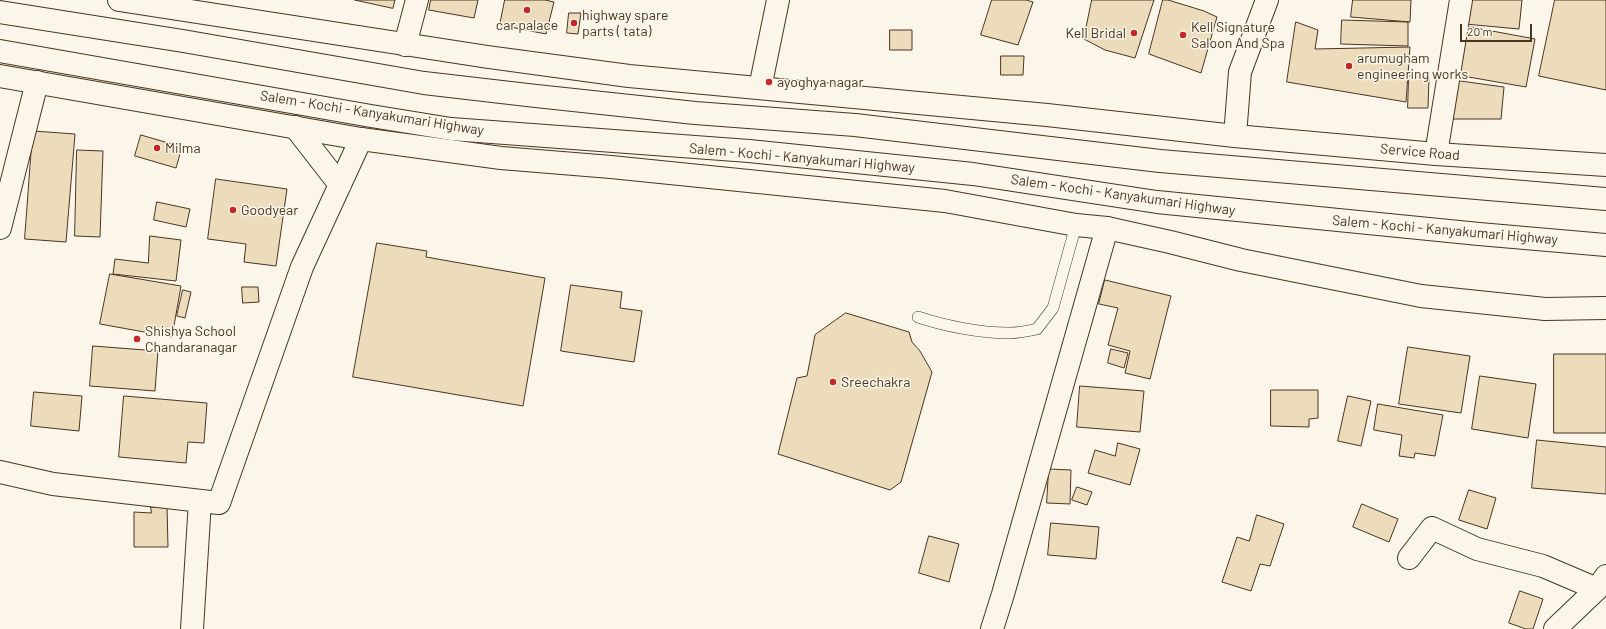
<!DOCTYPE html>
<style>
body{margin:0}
#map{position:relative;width:1606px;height:629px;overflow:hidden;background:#fbf6e9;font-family:Barlow,sans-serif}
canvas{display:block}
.scale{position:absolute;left:1460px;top:24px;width:72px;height:18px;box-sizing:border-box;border:2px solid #4a3520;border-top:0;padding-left:5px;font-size:12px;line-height:14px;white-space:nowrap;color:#4a3520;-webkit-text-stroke:3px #fbf6e9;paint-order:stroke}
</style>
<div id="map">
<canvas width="1606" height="629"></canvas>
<div class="scale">20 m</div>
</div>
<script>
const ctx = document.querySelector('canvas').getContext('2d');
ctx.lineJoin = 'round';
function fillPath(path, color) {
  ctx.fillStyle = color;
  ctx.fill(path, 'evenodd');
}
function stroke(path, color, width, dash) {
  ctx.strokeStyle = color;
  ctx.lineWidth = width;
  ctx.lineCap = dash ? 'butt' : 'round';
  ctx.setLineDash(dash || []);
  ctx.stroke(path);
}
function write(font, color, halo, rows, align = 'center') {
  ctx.font = font + ' Barlow,sans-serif';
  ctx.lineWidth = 3;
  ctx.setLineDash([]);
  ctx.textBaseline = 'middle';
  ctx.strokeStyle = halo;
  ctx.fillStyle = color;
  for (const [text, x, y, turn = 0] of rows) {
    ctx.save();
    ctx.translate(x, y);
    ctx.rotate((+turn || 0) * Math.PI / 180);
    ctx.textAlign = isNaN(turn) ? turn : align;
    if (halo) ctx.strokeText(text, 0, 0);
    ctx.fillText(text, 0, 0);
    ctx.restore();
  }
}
const building = new Path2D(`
 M355,0H395L393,8Z
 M431,0H478L474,18L429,10Z
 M505,0H545L554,2L546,34L500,25Z
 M992,0H1026L1033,2L1018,45L981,35Z
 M1092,0H1154L1135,58L1105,50L1084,39Z
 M1163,0H1168L1204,11L1217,17L1201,73L1149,54Z
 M1353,0H1411L1410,22L1351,17Z
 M1467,0H1522L1519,29L1465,24Z
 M1555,0H1606V90L1539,76Z
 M569,13H581L578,34L567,33Z
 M1342,20L1408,22V46L1341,44Z
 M1296,22L1318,30L1315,49L1410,47L1406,102L1287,82Z
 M1465,26L1535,39L1526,87L1457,75Z
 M890,30H912V50H890Z
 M1001,56H1024L1023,75H1001Z
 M1409,76L1429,77L1428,108H1408Z
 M1453,80L1504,87L1501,119H1445Z
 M33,131L75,134L66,242L25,239Z
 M141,135L182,147L176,168L135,156Z
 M77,150L103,151L100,237L75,236Z
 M216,179L287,189L276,266L244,262L246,244L208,239Z
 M157,202L190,209L186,227L154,220Z
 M150,236L181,240L176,281L113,274L115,259L148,263Z
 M377,243L427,251L426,257L545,278L523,406L353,377Z
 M110,274L181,286L172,337L100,324Z
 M1105,280L1171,296L1150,379L1125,373L1130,351L1108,345L1118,308L1099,304Z
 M571,285L622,292L620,308L642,311L634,362L561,351Z
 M242,287H258L259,302L243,303Z
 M183,290L191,292L185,318L177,316Z
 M846,313L909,332L912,342L920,351L932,372L901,482L890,490L778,454L797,378L807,376L815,335Z
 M93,346L158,351L155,391L90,386Z
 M1408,347L1470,356L1461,413L1399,404Z
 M1111,349L1128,353L1124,368L1108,363Z
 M1554,354H1606V433H1554Z
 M1480,376L1536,384L1528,438L1472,429Z
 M1080,386L1144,391L1140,432L1077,427Z
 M1271,390H1318V418L1309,419V427L1271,426Z
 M34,392L82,396L79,431L31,426Z
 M124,396L207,403L204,443L188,442L186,463L119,457Z
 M1348,396L1371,401L1361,446L1338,441Z
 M1378,404L1443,415L1435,456L1415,453L1414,458L1399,456L1402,435L1374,430Z
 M1537,440L1606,447V494L1532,488Z
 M1118,443L1140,449L1130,485L1088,473L1095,450L1115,456Z
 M1049,469L1071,470L1070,504L1047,503Z
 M1077,487L1092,492L1087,505L1072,500Z
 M1469,490L1496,498L1487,529L1459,520Z
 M1362,504L1398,519L1389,542L1353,527Z
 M151,507H167L168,547H134V512L151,513Z
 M1257,515L1284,524L1270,566L1260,564L1251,591L1222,582L1237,537L1249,541Z
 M1051,523L1099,527L1096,559L1048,555Z
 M929,536L959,544L949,582L919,573Z
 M1520,591L1543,599L1533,629H1526L1509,623Z`);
const lane = new Path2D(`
 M918,317C945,326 980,333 1009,333C1018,333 1028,331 1037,329L1053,308L1076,225`);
const street = new Path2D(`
 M405,45L417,0
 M760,88L778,0
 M295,127L340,185
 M1235,136L1240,72L1267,0
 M1436,154L1461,0
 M0,228L37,82
 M0,472L53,484L219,503L302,267L361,139
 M1409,558L1432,528L1477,549L1543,566L1597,589
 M192,629L200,501
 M992,629L1003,594L1107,228
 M1555,629L1597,589L1606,576`);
const secondary = new Path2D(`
 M119,0L488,57L629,76L1047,115L1235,136L1436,154L1606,165
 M0,76L361,139L501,158L611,167L945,201L1076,225L1107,228L1170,242L1241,260L1421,296L1545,309L1606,308`);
const highway = new Path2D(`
 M0,12L183,41L424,83L536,96L695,113L855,125L1160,161L1606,199
 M0,51L371,116L451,129L749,151L973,174L1157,202L1479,234L1606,245`);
const markers = [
 [527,10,4,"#c62828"],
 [574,23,4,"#c62828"],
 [1134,33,4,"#c62828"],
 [1183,35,4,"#c62828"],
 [1349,66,4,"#c62828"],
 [769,82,4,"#c62828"],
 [157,148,4,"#c62828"],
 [233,210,4,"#c62828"],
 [137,339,4,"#c62828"],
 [833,382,4,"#c62828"]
];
const poiNames = [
 ["highway spare",582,15],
 ["parts ( tata)",582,31],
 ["car palace",527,25,"center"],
 ["Kell Signature",1191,27],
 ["Saloon And Spa",1191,43],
 ["Kell Bridal",1126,33,"right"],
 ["arumugham",1357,58],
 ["engineering works",1357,74],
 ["ayoghya nagar",777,82],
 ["Milma",165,148],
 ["Goodyear",241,210],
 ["Shishya School",145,331],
 ["Chandaranagar",145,347],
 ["Sreechakra",841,382]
];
const streetNames = [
 ["Salem - Kochi - Kanyakumari Highway",372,113,9],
 ["Service Road",1420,152,5],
 ["Salem - Kochi - Kanyakumari Highway",802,158,5],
 ["Salem - Kochi - Kanyakumari Highway",1123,195,8],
 ["Salem - Kochi - Kanyakumari Highway",1445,230,5]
];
fillPath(building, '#ecdcbc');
stroke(building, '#4a3520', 1);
stroke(lane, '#4a3520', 12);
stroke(street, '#4a3520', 24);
stroke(secondary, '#4a3520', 24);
stroke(highway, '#4a3520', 24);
stroke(lane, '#fbf6e9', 11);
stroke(street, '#fbf6e9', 22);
stroke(secondary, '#fbf6e9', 22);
stroke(highway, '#fbf6e9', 22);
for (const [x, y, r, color] of markers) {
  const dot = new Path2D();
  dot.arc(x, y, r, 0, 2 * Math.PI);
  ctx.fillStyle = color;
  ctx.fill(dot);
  stroke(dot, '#fbf6e9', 1.5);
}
write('14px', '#4a3520', '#fbf6e9', poiNames, 'left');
write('14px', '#4a3520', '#fbf6e9', streetNames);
</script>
